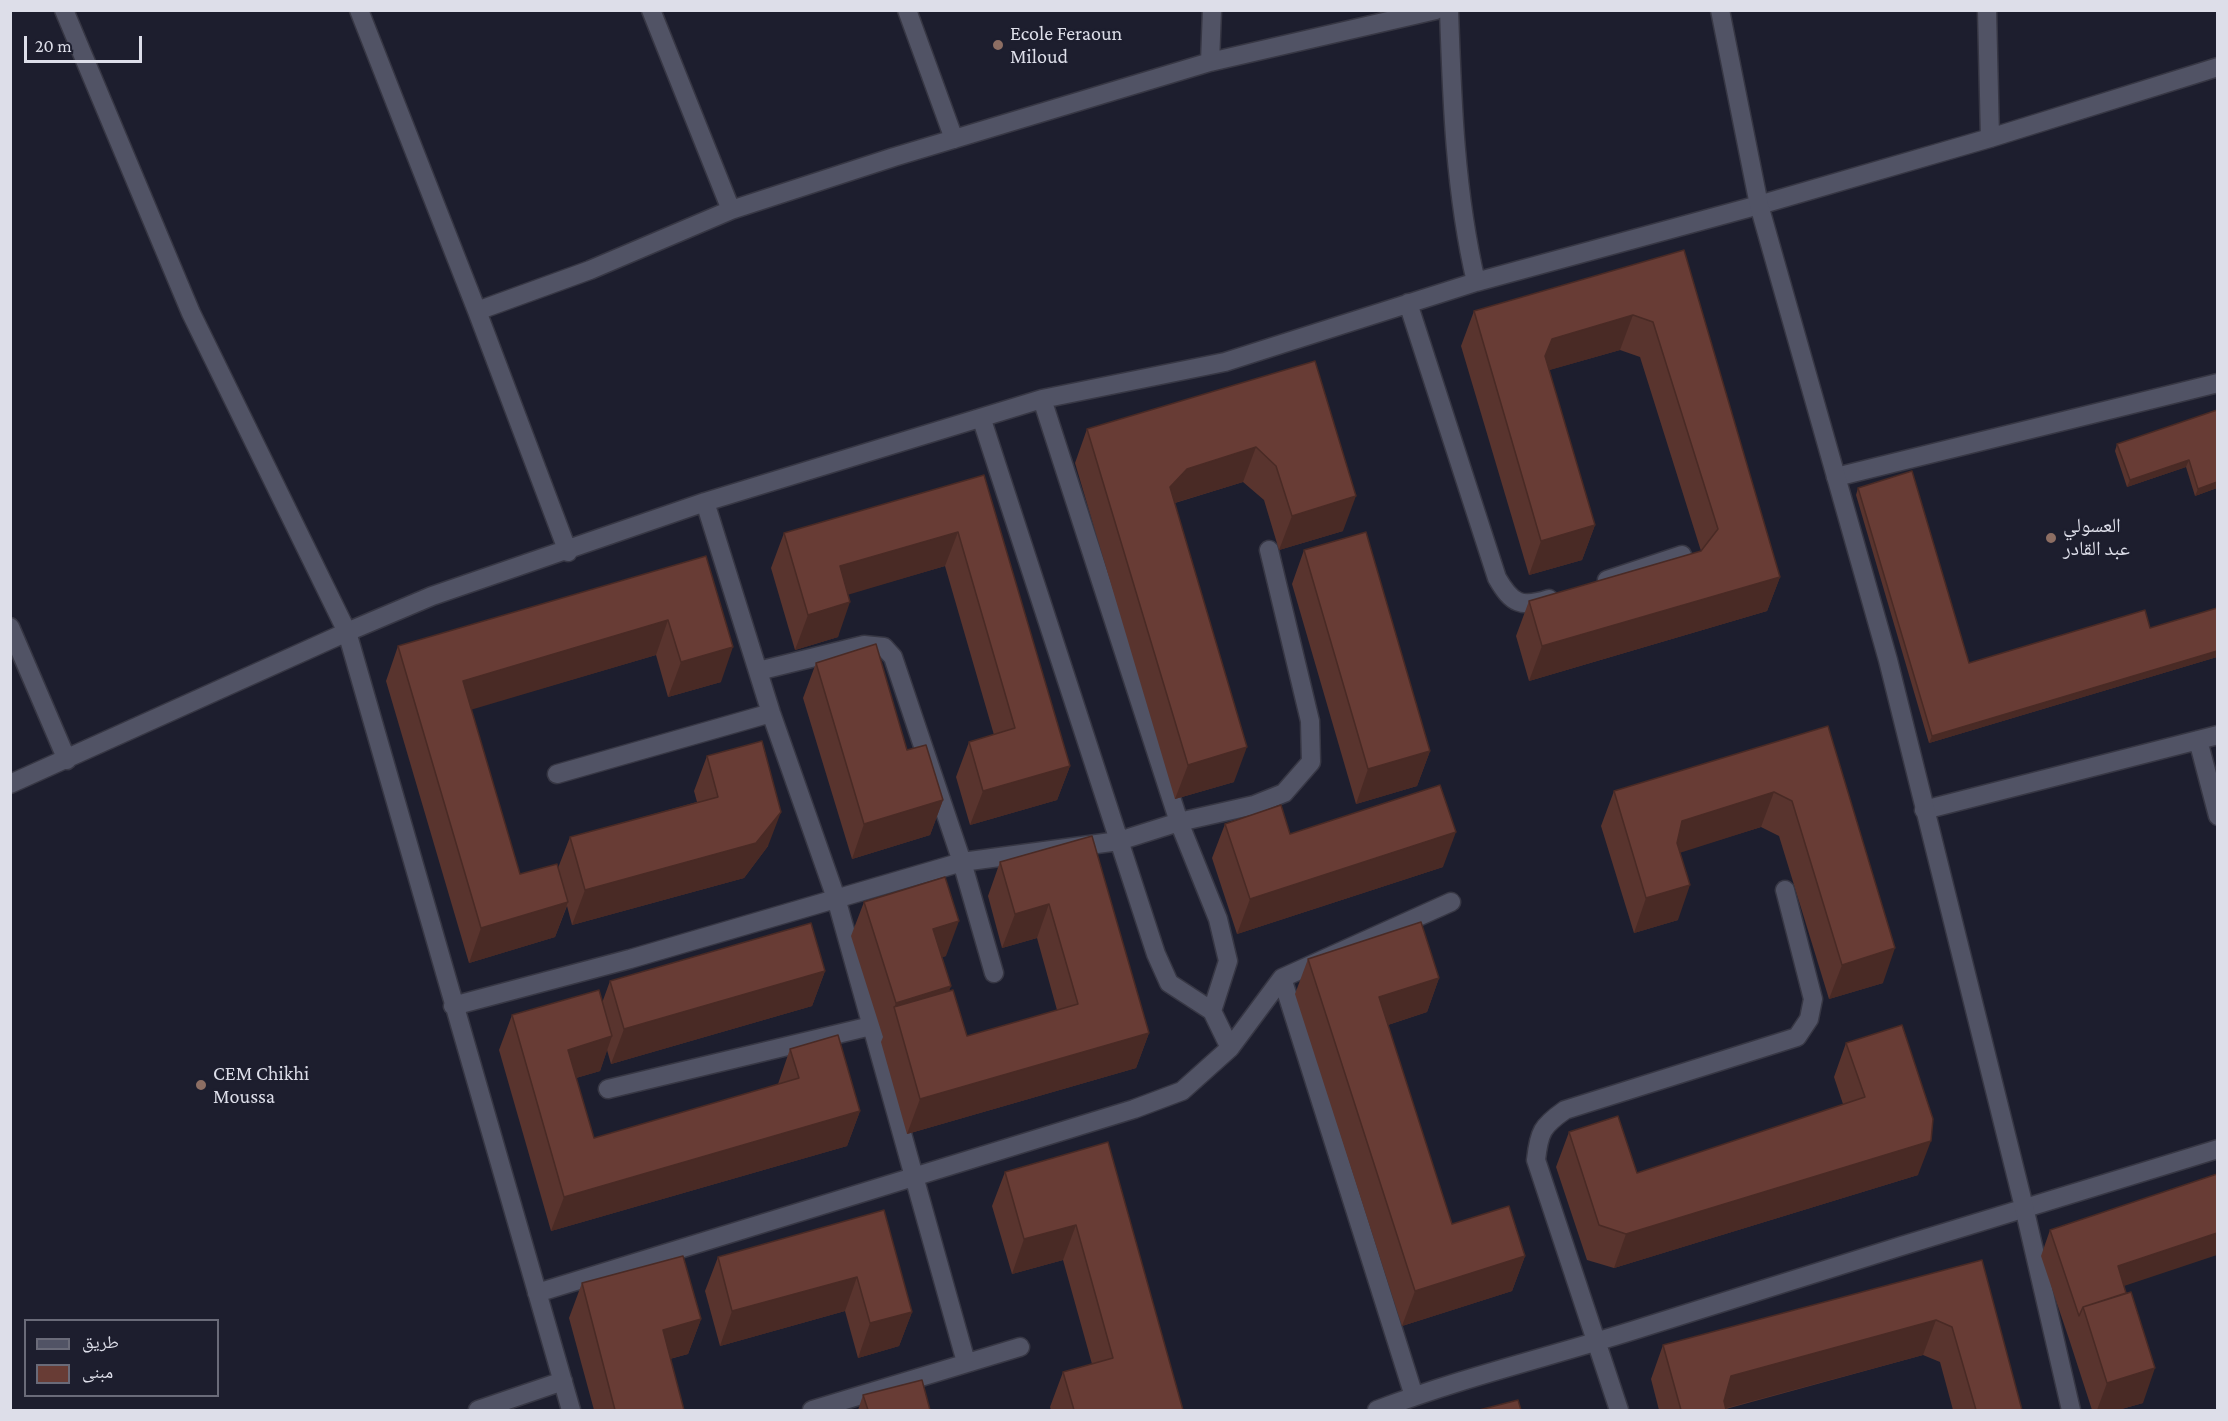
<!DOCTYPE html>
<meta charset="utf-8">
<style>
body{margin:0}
#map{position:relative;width:2228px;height:1421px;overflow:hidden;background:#1d1e2e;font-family:"Crimson Pro","Noto Naskh Arabic",serif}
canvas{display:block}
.frame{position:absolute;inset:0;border:12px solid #dddee9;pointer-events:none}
.legend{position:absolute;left:24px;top:1319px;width:195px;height:78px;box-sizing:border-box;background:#1d1e2e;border:2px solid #6a6b79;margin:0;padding:8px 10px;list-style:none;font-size:18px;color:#dddee9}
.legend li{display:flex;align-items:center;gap:12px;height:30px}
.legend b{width:30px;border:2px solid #6a6b79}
.scale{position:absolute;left:24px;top:36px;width:118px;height:27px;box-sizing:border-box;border:3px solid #dddee9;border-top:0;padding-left:8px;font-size:18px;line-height:21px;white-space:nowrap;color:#dddee9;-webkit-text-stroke:4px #1d1e2e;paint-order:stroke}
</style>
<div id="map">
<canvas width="2228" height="1421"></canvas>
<div class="frame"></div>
<ul class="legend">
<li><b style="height:8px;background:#515365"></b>طريق</li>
<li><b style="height:16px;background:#683c35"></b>مبنى</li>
</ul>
<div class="scale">20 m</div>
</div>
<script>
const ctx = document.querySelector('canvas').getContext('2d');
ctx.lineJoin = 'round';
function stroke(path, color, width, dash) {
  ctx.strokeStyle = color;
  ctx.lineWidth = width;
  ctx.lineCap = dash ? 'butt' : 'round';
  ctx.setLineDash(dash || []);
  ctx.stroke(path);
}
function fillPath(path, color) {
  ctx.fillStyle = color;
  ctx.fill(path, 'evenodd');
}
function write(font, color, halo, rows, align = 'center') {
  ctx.font = font + ' "Crimson Pro","Noto Naskh Arabic",serif';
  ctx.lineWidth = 4.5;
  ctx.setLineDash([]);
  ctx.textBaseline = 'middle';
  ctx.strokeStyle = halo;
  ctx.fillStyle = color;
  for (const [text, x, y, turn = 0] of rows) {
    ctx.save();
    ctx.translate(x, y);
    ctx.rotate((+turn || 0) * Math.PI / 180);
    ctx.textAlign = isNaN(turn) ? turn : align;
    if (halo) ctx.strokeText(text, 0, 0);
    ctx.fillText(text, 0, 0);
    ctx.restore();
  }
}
const minor = new Path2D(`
 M64,10L191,313L347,632L571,1410
 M359,10L477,311L568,552
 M651,10L731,210
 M907,10L954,139
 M1449,10C1452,102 1455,192 1476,282
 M1987,10L1990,138
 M1210,62L1212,10
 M1408,303L1497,578C1512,604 1521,608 1549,599
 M477,311L590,270L731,210L894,157L1210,62L1436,10
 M1042,399L1179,822L1218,919L1228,961L1212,1011
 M1836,477L2218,383
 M705,502L771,713L836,898L966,1362
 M1607,580L1682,555
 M10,627L67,760
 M758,671L864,645L884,647L893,657L962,862L994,973
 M2198,740L2218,816
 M557,774L771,713
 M10,784L347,632L432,596L705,502L1042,399L1225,362L1476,282L1759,205L1990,138L2218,67
 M1924,810L2218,735
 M1282,978L1414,1396
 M453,1006L630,959L962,862L1119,841L1179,822L1254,805L1284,793L1311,762L1310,721L1269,550
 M1230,1048L1282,978L1451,902
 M608,1089L871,1026
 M537,1293L1134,1109L1182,1091L1230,1048L1212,1011L1169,983L1156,954L982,420
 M478,1410L563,1381
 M812,1410L1020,1347
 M1377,1410C1463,1377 1553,1356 1641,1328C1833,1267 2025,1207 2218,1149
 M1619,1410L1536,1160C1539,1132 1542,1126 1565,1110L1797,1037L1809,1019L1813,999L1785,890`);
const tertiary = new Path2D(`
 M1720,10L1759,205L1888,660L2024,1207L2071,1410`);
const wall = new Path2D(`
 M1684,250L1780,577L1767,611L1529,681L1516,636L1529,601L1701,551L1640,357L1620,350L1549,370L1595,525L1582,560L1529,575L1461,346L1474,311Z
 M1315,361L1343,531L1279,550L1264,500L1243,482L1175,503L1234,782L1175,799L1075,463L1087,429Z
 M2217,410V488L2195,496L2186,467L2127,487L2115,451L2117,444Z
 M984,475L1070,766L1057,800L970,825L956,777L969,742L994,735L945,566L848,594L838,637L795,650L771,568L784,533Z
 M1858,488L1969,663L2150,628L2217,608V657L1929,743L1856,495Z
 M1304,550L1430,751L1417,786L1356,804L1292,584Z
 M706,556L721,682L668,697L656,655L471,709L520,874L558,868L570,837L697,802L694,791L707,756L768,846L744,878L572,925L567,906L555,937L469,963L386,681L398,646Z
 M816,663L907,750L943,800L930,835L852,859L803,698Z
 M1828,726L1883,983L1829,999L1779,836L1761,827L1680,852L1678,920L1634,933L1601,826L1614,791Z
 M1225,824L1290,834L1443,867L1237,934L1212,858Z
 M1092,836L1149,1033L1136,1068L907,1134L881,1042L883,1037L851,936L864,902L946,956L942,957L951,986L948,992L967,1036L1057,1010L1037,938L1002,948L988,896L1000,862Z
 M1308,959L1439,978L1427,1012L1388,1025L1452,1224L1525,1256L1512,1291L1402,1326L1295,994Z
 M825,971L812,1006L611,1064L607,1050L600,1071L576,1078L594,1138L778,1084L790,1049L860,1111L847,1146L551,1231L499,1050L512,1015L602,1003L610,981Z
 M1846,1043L1918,1175L1614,1268L1587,1260L1556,1167L1569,1132L1637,1173L1843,1104L1834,1077Z
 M1108,1142L1183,1410H1051L1050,1407L1063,1372L1092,1364L1063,1260L1012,1274L992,1206L1005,1172Z
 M884,1210L912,1312L899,1346L858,1358L845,1311L720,1346L705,1291L718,1257Z
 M2050,1230L2124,1286L2143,1403L2118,1410H2092L2070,1342L2041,1256Z
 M1982,1260L2022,1410H1953L1940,1362L1923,1355L1726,1409V1410H1659L1651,1379L1663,1345Z
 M582,1283L701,1319L688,1354L670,1359L684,1410H594L569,1318Z
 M863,1395L930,1410H858Z`);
const shadedWall = new Path2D(`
 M1633,315L1620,350L1539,373L1552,339Z
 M1256,447L1243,482L1174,503L1170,487L1187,469Z
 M2189,460L2186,467L2127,487L2130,480Z
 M2217,482V488L2195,496L2198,489Z
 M1356,496L1343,531L1279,550L1292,516Z
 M1595,525L1582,560L1529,575L1541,541Z
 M958,532L945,566L827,601L840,566Z
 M1780,577L1767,611L1529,681L1542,646Z
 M850,602L838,637L795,650L808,615Z
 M668,620L656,655L450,716L463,681Z
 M733,647L721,682L668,697L681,662Z
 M2217,651V657L1929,743L1932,736Z
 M1247,747L1234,782L1175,799L1188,765Z
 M1430,751L1417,786L1356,804L1368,769Z
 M1070,766L1057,800L970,825L983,791Z
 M1774,792L1761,827L1670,856L1682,821Z
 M943,800L930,835L852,859L864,824Z
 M781,812L768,846L744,878L572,925L585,890Z
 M1456,832L1443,867L1237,934L1250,899Z
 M1690,885L1678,920L1634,933L1646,898Z
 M568,902L555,937L469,963L481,928Z
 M1049,904L1037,938L1002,948L1015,914Z
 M959,921L946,956L920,964L933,929Z
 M1895,948L1883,983L1829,999L1842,965Z
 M825,971L812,1006L611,1064L624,1029Z
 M1439,978L1427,1012L1366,1032L1379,997Z
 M951,986L938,1020L894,1008L896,1003Z
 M1149,1033L1136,1068L907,1134L920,1099Z
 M612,1036L600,1071L555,1084L568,1050Z
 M860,1111L847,1146L551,1231L564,1197Z
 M1931,1141L1918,1175L1614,1268L1626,1234Z
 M1076,1225L1063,1260L1012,1274L1024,1239Z
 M2217,1233V1255L2109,1291L2118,1266Z
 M1525,1256L1512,1291L1402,1326L1415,1291Z
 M857,1277L845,1311L720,1346L732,1311Z
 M912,1312L899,1346L858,1358L870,1323Z
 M701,1319L688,1354L650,1364L663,1330Z
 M1936,1320L1923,1355L1719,1410L1731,1376Z
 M2155,1368L2143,1403L2118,1410H2097L2107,1383Z`);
const building = new Path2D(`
 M1684,250L1780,577L1542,646L1529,601L1701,551L1718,529L1653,322L1633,315L1552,339L1545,356L1595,525L1541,541L1474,311Z
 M1315,361L1356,496L1292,516L1276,466L1256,447L1187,469L1170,487L1247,747L1188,765L1087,429Z
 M2217,410V482L2198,489L2189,460L2130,480L2117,444Z
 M1912,471L1969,663L2145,610L2150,628L2217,608V651L1932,736L1858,488Z
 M984,475L1070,766L983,791L969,742L1015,728L958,532L840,566L850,602L808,615L784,533Z
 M1366,532L1430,751L1368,769L1304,550Z
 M706,556L733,647L681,662L668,620L463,681L520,874L557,864L568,902L481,928L398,646Z
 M876,644L907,750L926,745L943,800L864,824L816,663Z
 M1828,726L1895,948L1842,965L1792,801L1774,792L1682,821L1677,843L1690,885L1646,898L1614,791Z
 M762,741L781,812L756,843L585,890L570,837L718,797L707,756Z
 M1440,785L1456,832L1250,899L1225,824L1281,805L1290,834Z
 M1092,836L1149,1033L920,1099L894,1007L953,990L967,1036L1078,1004L1049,904L1015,914L1000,862Z
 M945,877L959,921L933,929L951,986L896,1003L864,902Z
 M1421,922L1439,978L1379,997L1452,1224L1509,1206L1525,1256L1415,1291L1308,959Z
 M811,923L825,971L624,1029L610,981Z
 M599,990L612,1036L568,1050L594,1138L799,1078L790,1049L838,1035L860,1111L564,1197L512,1015Z
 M1902,1025L1933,1119L1931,1141L1626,1234L1599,1225L1569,1132L1618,1116L1637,1173L1865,1097L1846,1043Z
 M1108,1142L1183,1410H1074L1063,1372L1113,1358L1076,1225L1024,1239L1005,1172Z
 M2217,1174V1233L2118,1266L2126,1293L2083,1307L2079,1316L2050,1230Z
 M884,1210L912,1312L870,1323L857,1277L732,1311L718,1257Z
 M683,1256L701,1319L663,1330L684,1410H615L582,1283Z
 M1982,1260L2022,1410H1976L1952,1327L1936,1320L1731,1376L1724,1401L1726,1410H1681L1663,1345Z
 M2131,1292L2155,1368L2107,1383L2083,1307Z
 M922,1380L930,1410H868L863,1395Z
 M1518,1400L1521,1410H1479Z`);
const markers = [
 [998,45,6,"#8d6e63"],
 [2051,538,6,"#8d6e63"],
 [201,1085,6,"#8d6e63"]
];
const poiNames = [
 ["Ecole Feraoun",1010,34],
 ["Miloud",1010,57],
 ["العسولي",2063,526],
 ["عبد القادر",2063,549],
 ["CEM Chikhi",213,1074],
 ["Moussa",213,1097]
];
stroke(minor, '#373744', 21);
stroke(tertiary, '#373744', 21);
stroke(minor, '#515365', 18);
stroke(tertiary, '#515365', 18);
fillPath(wall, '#59342e');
fillPath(shadedWall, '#492a25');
fillPath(building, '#683c35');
stroke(building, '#492a25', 1.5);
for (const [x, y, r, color] of markers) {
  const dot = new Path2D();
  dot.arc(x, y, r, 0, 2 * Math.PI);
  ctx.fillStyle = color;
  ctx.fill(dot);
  stroke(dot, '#1d1e2e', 2);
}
write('20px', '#dddee9', '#1d1e2e', poiNames, 'left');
</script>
